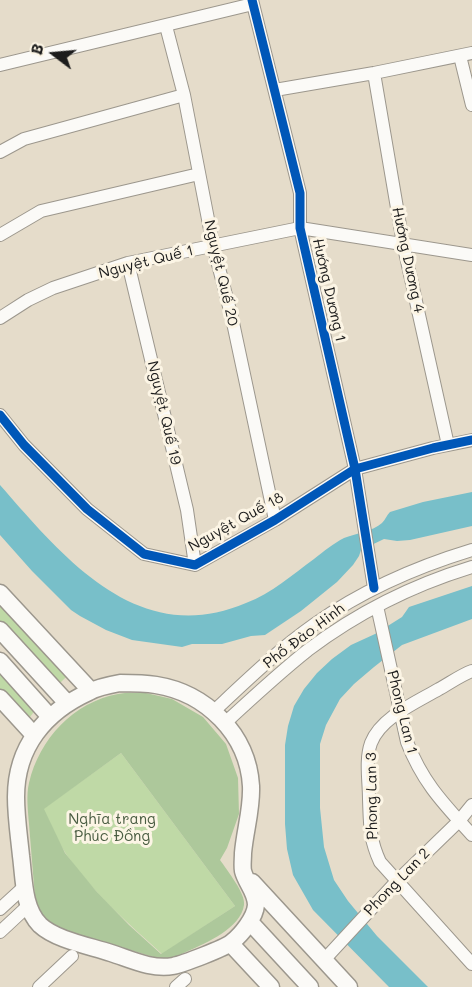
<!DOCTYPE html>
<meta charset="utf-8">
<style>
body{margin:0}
#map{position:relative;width:472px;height:987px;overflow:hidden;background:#e5dcca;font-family:Mali,sans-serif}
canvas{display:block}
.north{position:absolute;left:24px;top:24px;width:60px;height:60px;-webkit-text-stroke:4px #fcf5e5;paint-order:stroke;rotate:286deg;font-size:16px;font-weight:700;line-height:24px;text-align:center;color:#1c1c1c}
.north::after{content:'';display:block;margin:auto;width:21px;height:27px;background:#1c1c1c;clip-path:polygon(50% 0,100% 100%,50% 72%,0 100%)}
</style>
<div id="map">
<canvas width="472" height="987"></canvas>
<div class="north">B</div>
</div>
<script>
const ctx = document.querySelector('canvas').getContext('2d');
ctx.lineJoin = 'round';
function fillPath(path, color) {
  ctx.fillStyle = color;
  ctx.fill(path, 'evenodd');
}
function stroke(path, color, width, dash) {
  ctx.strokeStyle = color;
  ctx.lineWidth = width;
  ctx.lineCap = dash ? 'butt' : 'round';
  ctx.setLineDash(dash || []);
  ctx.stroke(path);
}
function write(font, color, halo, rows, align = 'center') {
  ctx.font = font + ' Mali,sans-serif';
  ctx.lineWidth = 6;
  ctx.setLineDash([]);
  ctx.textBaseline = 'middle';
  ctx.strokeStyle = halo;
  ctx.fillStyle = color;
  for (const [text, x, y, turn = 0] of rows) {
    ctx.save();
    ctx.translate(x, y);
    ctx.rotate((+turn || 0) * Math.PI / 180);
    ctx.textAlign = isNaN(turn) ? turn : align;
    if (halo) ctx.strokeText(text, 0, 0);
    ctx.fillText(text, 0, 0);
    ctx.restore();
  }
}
const green = new Path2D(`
 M0,602L67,676L61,682H57L0,621Z
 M0,674L33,709V713L30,717L26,718L0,692Z
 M121,753L235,906L162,954C128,923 92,892 66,854C57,840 51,823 43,809Z`);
const forest = new Path2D(`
 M146,693L172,699L203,717L226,744L238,778L239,814L227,848L220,860C227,870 246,894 244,905C241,928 206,943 188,951C181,954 174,959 166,959C164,960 159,959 157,958L53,927L38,911L35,898C33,873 31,849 29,824C28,811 26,795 29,783C39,739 74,702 118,694C127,692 137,693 146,693ZM121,753L235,906L161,954L129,925L96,891L65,853L44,809Z`);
const water = new Path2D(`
 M0,485C64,558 138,649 246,603C272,593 292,575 314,559C323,552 334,543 344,538C355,534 373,531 382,523C385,520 387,515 390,512L423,502L472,492V526L410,540L397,541L384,539L361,550L359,556L353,565L337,582L301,611L265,635L251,636L222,644H192L182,647L132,640L106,630L80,616L71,610L32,571L0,535Z
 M472,586V619L402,645L374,667L354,684L340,699L326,725L320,744V808L324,847L334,880L348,901L377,936L428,987H389L313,910L293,875L287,849L285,824V745L288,726L294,706L304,689L317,673L332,659L351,645L375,634L402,617L409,607Z`);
const minor = new Path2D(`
 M252,0L300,193V228L355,469L374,588
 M166,26L184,95L213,245L232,318L275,520
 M460,56L472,105
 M0,65L253,4
 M374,73L403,243L448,445
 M275,90L374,73L472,53
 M0,152L24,139L184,95
 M0,235L41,211L199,174
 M128,263L187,510L195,565
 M0,318L28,300L53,288L128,263L300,228L472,255
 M0,415L24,445L87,509L144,554L195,565L275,520L355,469L433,448L472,440
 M377,606L407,742C423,783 443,803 472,835
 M472,671C461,675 450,683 439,689C417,702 381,717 371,743C365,760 369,781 369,799C370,824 369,838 380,862L472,964
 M214,711C246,681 278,650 315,624C363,590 416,567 472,550
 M225,723C252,698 279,673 308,650C357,613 413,585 472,567
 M0,909L24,887
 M0,932L29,905
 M324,960L397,881L459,821L472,805
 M39,987L72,956
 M176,987L185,979`);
const major = new Path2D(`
 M0,593L91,691
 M0,630L67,703
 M0,661L50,717
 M120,683C132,683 144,683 156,685C206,693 248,734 251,786C252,809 245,830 243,853C243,859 242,866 243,871C246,883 256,892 256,905C255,918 241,935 232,942C225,948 183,964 173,966C152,970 130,959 111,953C90,946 56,940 40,925C23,908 24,878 21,856C19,836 16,817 16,797C16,747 45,712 89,692C98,687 109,685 120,683Z
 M0,698L34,735
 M252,882L349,987
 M250,922L310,987
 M231,944L271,987`);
const cycleway = new Path2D(`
 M252,0L300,193V228L355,469L374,588
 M0,415L24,445L87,509L144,554L195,565L275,520L355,469L433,448L472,440`);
const streetNames = [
 ["Hướng Dương 4",408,260,78],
 ["Nguyệt Quế 1",146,262,-14],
 ["Nguyệt Quế 20",221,273,77],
 ["Hướng Dương 1",329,290,77],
 ["Nguyệt Quế 19",164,413,77],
 ["Nguyệt Quế 18",236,522,-29],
 ["Phố Đào Hinh",304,636,-37],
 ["Phong Lan 1",402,712,76],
 ["Phong Lan 3",372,796,-91],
 ["Phong Lan 2",397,882,-46]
];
const parkNames = [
 ["Nghĩa trang",112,819],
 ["Phúc Đồng",112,836]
];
fillPath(green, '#bfd9a6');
fillPath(forest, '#adc89b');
fillPath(water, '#78bfc9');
stroke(minor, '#9c978d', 14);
stroke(major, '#9c978d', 19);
stroke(minor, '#fbfaf7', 12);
stroke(major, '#fbfaf7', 16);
stroke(cycleway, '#0057b8', 9);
write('15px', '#1c1c1c', '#fcf5e5', streetNames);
write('15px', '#4a5d42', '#fcf5e5', parkNames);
</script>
